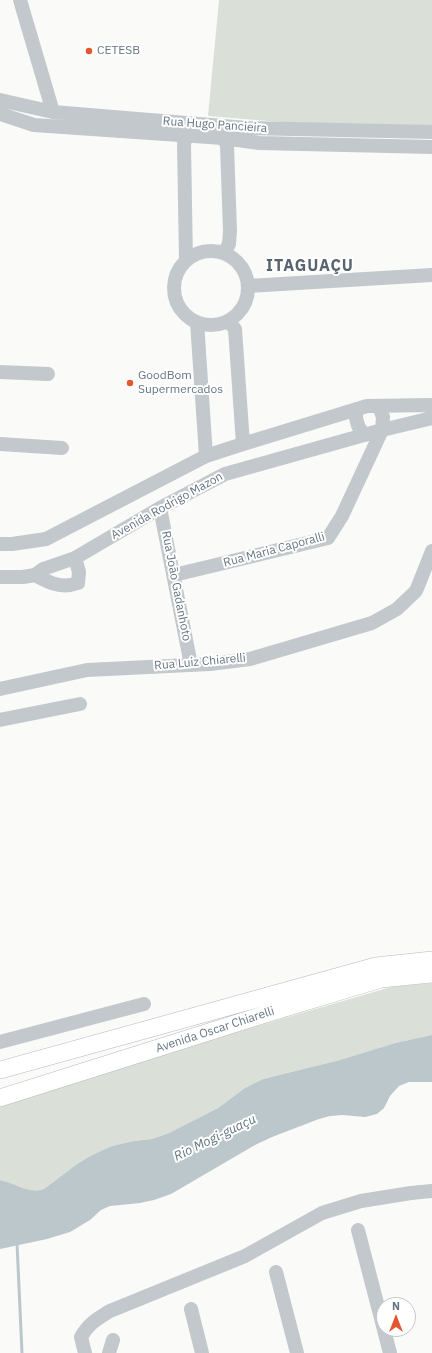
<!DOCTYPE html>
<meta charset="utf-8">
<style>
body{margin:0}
#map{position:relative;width:432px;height:1353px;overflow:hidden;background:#fafaf8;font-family:"IBM Plex Sans",sans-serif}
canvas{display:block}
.north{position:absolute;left:376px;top:1297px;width:40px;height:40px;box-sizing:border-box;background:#fff;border:1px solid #c1c8cd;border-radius:50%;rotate:0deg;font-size:11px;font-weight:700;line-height:16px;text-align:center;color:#657683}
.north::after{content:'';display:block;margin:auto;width:14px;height:18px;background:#e4572e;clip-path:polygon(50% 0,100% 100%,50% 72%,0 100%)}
</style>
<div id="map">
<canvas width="432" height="1353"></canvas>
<div class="north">N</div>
</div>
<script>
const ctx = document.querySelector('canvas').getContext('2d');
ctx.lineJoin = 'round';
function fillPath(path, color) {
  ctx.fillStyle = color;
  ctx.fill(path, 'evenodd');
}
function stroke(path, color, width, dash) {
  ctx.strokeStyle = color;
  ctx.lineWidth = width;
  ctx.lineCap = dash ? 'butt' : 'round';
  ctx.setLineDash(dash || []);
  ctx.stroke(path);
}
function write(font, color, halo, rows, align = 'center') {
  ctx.font = font + ' "IBM Plex Sans",sans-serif';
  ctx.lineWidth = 4;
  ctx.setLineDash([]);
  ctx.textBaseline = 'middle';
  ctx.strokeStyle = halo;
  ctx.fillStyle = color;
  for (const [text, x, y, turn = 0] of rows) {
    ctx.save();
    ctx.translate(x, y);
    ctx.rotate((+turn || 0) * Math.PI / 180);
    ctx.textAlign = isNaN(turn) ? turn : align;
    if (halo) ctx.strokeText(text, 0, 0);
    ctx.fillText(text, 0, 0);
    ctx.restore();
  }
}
const green = new Path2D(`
 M219,0H432V127L280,122L208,116Z
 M432,983V1035L395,1043L340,1060L263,1079L245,1088L218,1108L169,1133L152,1139L134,1141L112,1146L92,1155L77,1164L44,1189C42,1190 40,1192 38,1192C31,1193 9,1182 0,1180V1101L391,987Z`);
const water = new Path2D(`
 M432,1035V1082H409L399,1086L390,1096L384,1108L377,1114L365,1117L342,1115L330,1116L319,1119L272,1137L255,1145L171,1194L154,1200L140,1203L110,1206L101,1210L90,1220L70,1232L47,1239L0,1249V1180C15,1183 30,1195 44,1189L77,1164L92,1155L112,1146L134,1141L152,1139L169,1133L218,1108L245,1088L263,1079L340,1060L395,1043Z`);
const stream = new Path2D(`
 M17,1243L22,1353`);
const minor = new Path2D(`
 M20,0L53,112
 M0,100L53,112L247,128L432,132
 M0,114L34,125L223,138L259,143L432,147
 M186,136L184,144L186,261
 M223,138L227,145L230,231L229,244L224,253
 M174 288a37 37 0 1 1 74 0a37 37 0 1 1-74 0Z
 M248,286L432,275
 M228,321L235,329L243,444
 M197,322L206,456
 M0,372L48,374
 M356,409C355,419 357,428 365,435
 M0,444L62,448
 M160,508L191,665
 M0,544H12L46,539L206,456L243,444L367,406L432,405
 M35,575C50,583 61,589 78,583L79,572L75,558
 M174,575L328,538L342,516L382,430L383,417L379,406
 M0,577H23L35,575L43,569L75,558L160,508L225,474L382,430L432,418
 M0,689L87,670L210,664L250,659L372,623L397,609L416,591L432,551
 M0,720L80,704
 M0,1042L144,1004
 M358,1230L390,1353
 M276,1272L297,1353
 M191,1309L202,1353
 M85,1353L81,1337C89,1323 97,1319 110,1311L245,1256L322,1213L361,1201L411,1193L432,1191
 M109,1353L113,1340`);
const major = new Path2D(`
 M0,1070L376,966L432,960
 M0,1098L272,1012L381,979L432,974`);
const markers = [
 [89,51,4,"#e4572e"],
 [130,383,4,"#e4572e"]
];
const poiNames = [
 ["CETESB",97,51],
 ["GoodBom",138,376],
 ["Supermercados",138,390]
];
const streetNames = [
 ["Rua Hugo Pancieira",215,125,4],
 ["Avenida Rodrigo Mazon",167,506,-29],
 ["Rua Maria Caporalli",274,550,-15],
 ["Rua João Gadanhoto",176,586,79],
 ["Rua Luiz Chiarelli",200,662,-5],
 ["Avenida Oscar Chiarelli",215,1030,-18]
];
const waterNames = [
 ["Rio Mogi-guaçu",215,1138,-26]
];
const districtNames = [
 ["ITAGUAÇU",310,266]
];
fillPath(green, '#dadfd7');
fillPath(water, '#bbc7cb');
stroke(stream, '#bbc7cb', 3);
stroke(major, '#b5babe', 18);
stroke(minor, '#c3c8cc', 14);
stroke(major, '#fff', 17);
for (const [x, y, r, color] of markers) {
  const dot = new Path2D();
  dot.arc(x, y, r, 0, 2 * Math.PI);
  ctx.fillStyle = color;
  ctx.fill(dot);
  stroke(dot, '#fff', 1.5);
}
write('12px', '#657683', '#fff', poiNames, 'left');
write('12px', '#657683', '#fff', streetNames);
write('italic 13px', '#60757c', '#fff', waterNames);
ctx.letterSpacing = '1px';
write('bold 16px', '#57646e', '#fff', districtNames);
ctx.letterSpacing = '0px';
</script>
